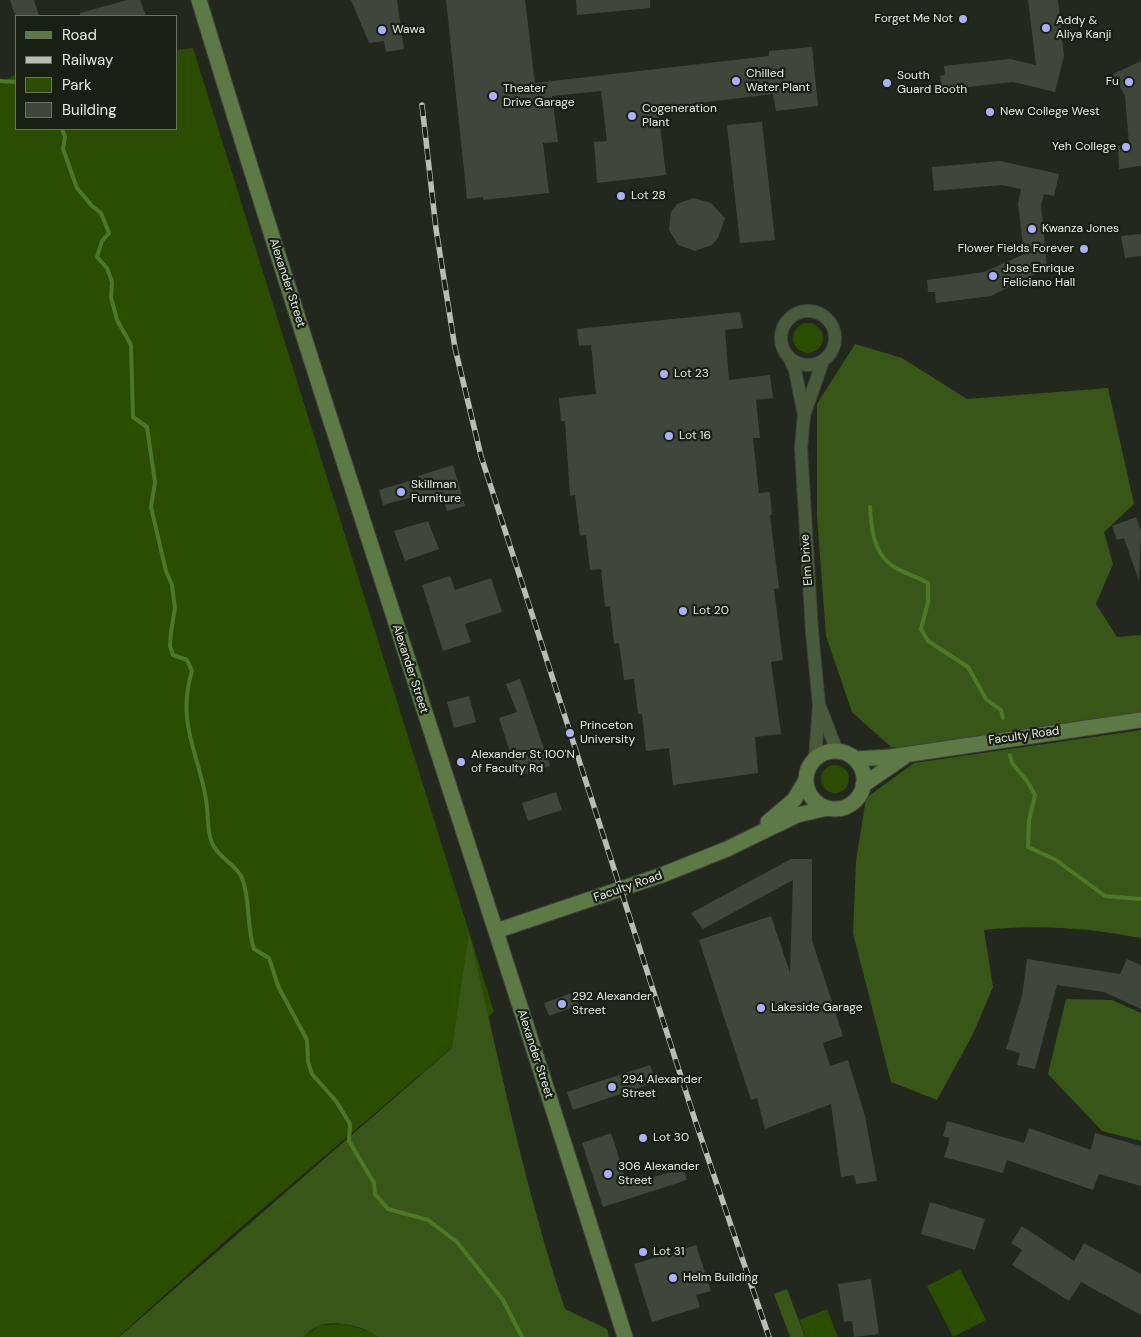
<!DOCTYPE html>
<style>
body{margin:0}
#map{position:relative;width:1141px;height:1337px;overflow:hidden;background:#22281d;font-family:"DM Sans",sans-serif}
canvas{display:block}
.legend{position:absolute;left:15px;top:15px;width:162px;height:115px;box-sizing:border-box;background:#181f13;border:1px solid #6b7167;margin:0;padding:6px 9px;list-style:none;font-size:15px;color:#e7ece4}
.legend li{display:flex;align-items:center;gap:10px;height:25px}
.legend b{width:25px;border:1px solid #6b7167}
</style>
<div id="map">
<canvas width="1141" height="1337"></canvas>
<ul class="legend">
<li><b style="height:6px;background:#5c7946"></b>Road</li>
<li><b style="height:6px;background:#b9beb5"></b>Railway</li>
<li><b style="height:14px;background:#2a4d00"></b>Park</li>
<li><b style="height:14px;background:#3f463a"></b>Building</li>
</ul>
</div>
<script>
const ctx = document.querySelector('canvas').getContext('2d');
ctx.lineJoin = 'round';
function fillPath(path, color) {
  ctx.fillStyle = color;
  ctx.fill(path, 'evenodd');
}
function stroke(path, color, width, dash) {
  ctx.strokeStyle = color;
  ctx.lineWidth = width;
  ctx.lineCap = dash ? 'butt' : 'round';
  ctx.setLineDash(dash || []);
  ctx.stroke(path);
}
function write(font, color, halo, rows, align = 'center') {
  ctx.font = font + ' "DM Sans",sans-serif';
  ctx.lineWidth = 4.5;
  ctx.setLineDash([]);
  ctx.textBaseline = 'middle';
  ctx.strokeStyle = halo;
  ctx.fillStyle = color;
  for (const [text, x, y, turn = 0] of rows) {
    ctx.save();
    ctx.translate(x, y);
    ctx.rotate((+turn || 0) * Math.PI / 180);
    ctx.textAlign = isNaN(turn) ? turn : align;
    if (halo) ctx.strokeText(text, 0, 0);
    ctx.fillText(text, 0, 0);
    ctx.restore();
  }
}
const green = new Path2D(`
 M193,48L494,1012L233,1234L118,1337H0V83L16,74V129H176V50Z
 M793 338a15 15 0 1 1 30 0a15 15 0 1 1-30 0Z
 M821 779a14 14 0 1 1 28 0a14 14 0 1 1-28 0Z
 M960,1269L986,1320L953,1337L927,1286Z
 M827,1309L838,1337H806L799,1320Z
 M344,1324L373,1332L378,1337H303L320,1325Z`);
const forest = new Path2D(`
 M855,344L902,358L967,399L1108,388L1134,504L1104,532L1113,564L1096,604L1117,637L1141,635V715L909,749L891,747L852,712L826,636L817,516V404Z
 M1141,730V938C1089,928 1036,924 984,930L993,987L973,1034L937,1100L891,1082L853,933L856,861L866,798L914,763Z
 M469,933C499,1058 524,1187 565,1309L607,1329L609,1337H378C368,1327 332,1319 319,1326C313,1328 308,1333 303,1337H119L452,1048Z
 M1066,999L1112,1000L1141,1013V1141L1102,1131L1048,1074Z
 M787,1289L805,1337H790L774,1294Z`);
const stream = new Path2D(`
 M0,81L16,82
 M62,129L65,137L63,149L77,188L92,206L101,213L109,233L102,241L97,257L107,268L112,282L111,297L117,320L131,345L133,417L147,427L155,482L151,507L166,571L172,585L175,608L171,632L170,646L173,655L187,660L192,671C177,720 196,748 205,794C209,809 206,829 212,843C218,858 236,864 242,878C251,900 246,926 254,949L269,958L278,986L307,1040L308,1062L312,1074L336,1101L350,1124L349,1141L374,1183L375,1194L388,1209L428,1220L457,1242L503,1300L522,1337
 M870,507C871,526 873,551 890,564C899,572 917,576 928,583V602L921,629L928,641L968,667L986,699L1001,710L1003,718
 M1010,755L1012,763L1027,781L1035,795L1029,821L1028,847L1056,860L1105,896L1141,899`);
const building = new Path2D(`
 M10,0H34L39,16H15Z
 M127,0H140L146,16H80V13Z
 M351,0H397L404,49L386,52L384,41L369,43Z
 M446,0H525L535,83L769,56V51L812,47L818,106L776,111L773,94L658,108L666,175L597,183L594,142L607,141L601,91L552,96L558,142L543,143L549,193L483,200V197L467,199Z
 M576,0H650V8L577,15Z
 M1028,0H1058L1064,56L1055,92L1013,82L942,90L940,76L945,75L944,66L1010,59L1036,65Z
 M1141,61V166L1119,169L1118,146L1129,144L1125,96L1113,74Z
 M762,122L775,240L740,243L727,125Z
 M1000,161L1059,174L1054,196L1044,194L1041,205L1047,268L991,296L936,303L935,292H928L927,280L984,272L1024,254L1018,204L1021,189L1002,185L934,191L932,167Z
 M693,198L711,203L725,218L718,238L712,245L695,251L678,245L669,230L671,212L677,204Z
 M1141,234V256L1125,258L1121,236Z
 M740,312L743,328L725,330L729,380L770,375L773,398L756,400L760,438H753L759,493L770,492L772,515H770L779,588L774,589L783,660L771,662L781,734L755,737L758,773L673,785L669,748L646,751L642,714H638L634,679L624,680L619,643L614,644L610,606L605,607L601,569L590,570L586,535L580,536L575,495L570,496L565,421H561L559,398L596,394L591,345L579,346L577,329Z
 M453,465L465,506L447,511L442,494L425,499L424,494L383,505L379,490L419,478L418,476Z
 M1136,517L1141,531L1139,581L1124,538L1117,540L1112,526Z
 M428,521L439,549L405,561L394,531Z
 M450,576L455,590L491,578L502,612L465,624L471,642L443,651L422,585Z
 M520,679L550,766L522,775L521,770L516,771L499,718L517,712L506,684Z
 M469,696L476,722L454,728L447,702Z
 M556,792L562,810L528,821L522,803Z
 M791,859H812V940L843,1036L823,1043L830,1066L848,1060L865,1116L877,1181L856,1184L854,1175L841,1177L831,1104L765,1129L757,1098L751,1100L699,940L771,916L790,973L793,880L703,929L691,913Z
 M1027,959L1120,974L1127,959L1141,965V1009L1104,992L1057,985L1035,1069L1017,1065L1020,1053L1006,1049L1022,996Z
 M574,992L579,1005L549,1016L544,1003Z
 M650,1065L656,1082L573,1110L567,1092Z
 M947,1121L1024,1143L1029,1128L1091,1150L1095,1133L1141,1146V1186L1099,1174L1093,1190L1007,1160L1003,1173L944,1157L950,1138L943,1136Z
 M611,1133L628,1185L683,1168L687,1180L603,1207L582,1143Z
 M930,1202L985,1219L975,1250L921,1234Z
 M1022,1226L1074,1261L1084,1243L1141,1274V1315L1081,1282L1069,1301L1012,1265L1022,1250L1011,1243Z
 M696,1245L711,1291L696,1295L700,1307L652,1322L634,1264Z
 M871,1279L879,1334L854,1337L852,1321L844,1322L838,1284Z`);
const street = new Path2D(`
 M781 338a27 27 0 1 1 54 0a27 27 0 1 1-54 0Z
 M789,357L795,370L804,415
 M820,707L837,751
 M815,759L819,705L812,632L801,448L804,415L823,361`);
const secondary = new Path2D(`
 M199,0C335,448 486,890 625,1337
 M806 780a29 29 0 1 1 58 0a29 29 0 1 1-58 0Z
 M855,759L890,757L1141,720
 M863,785L904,757
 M768,822L794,800L806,780
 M496,931L662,875L727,849L797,815L828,808`);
const rail = new Path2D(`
 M422,105L436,229L455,348L481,456L695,1120L769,1337`);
const markers = [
 [963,19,5,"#adaffb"],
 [1046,28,5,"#adaffb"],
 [382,30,5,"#adaffb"],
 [736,81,5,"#adaffb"],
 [1129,82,5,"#adaffb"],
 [887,83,5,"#adaffb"],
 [493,96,5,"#adaffb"],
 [990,112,5,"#adaffb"],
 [632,116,5,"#adaffb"],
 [1126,147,5,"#adaffb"],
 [621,196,5,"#adaffb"],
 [1032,229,5,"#adaffb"],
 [1084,249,5,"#adaffb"],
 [993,276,5,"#adaffb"],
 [664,374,5,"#adaffb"],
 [669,436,5,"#adaffb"],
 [401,492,5,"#adaffb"],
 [683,611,5,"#adaffb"],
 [570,733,5,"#adaffb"],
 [461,762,5,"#adaffb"],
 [562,1004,5,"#adaffb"],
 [761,1008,5,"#adaffb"],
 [612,1087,5,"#adaffb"],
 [643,1138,5,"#adaffb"],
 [608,1174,5,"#adaffb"],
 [643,1252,5,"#adaffb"],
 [673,1278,5,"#adaffb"]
];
const poiNames = [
 ["Forget Me Not",953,19,"right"],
 ["Addy &",1056,21],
 ["Aliya Kanji",1056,35],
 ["Wawa",392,30],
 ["Chilled",746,74],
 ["Water Plant",746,88],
 ["South",897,76],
 ["Guard Booth",897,90],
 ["Fu",1119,82,"right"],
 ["Theater",503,89],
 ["Drive Garage",503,103],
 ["Cogeneration",642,109],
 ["Plant",642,123],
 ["New College West",1000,112],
 ["Yeh College",1116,147,"right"],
 ["Lot 28",631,196],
 ["Kwanza Jones",1042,229],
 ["Flower Fields Forever",1074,249,"right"],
 ["Jose Enrique",1003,269],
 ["Feliciano Hall",1003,283],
 ["Lot 23",674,374],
 ["Lot 16",679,436],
 ["Skillman",411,485],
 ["Furniture",411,499],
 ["Lot 20",693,611],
 ["Princeton",580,726],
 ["University",580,740],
 ["Alexander St 100'N",471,755],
 ["of Faculty Rd",471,769],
 ["292 Alexander",572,997],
 ["Street",572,1011],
 ["Lakeside Garage",771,1008],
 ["294 Alexander",622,1080],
 ["Street",622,1094],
 ["Lot 30",653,1138],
 ["306 Alexander",618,1167],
 ["Street",618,1181],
 ["Lot 31",653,1252],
 ["Helm Building",683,1278]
];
const streetNames = [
 ["Alexander Street",287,283,72],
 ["Elm Drive",807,560,-94],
 ["Alexander Street",410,669,72],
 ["Faculty Road",1024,736,-8],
 ["Faculty Road",628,887,-19],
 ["Alexander Street",535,1054,72]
];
fillPath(green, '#2a4d00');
fillPath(forest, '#375618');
stroke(stream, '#4e7826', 4);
fillPath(building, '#3f463a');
stroke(street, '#3e4339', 14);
stroke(secondary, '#3e4339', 17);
stroke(street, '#495b3c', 12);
stroke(secondary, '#5c7946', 15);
stroke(rail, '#b9beb5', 5.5);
stroke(rail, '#181f13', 4, [11]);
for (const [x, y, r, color] of markers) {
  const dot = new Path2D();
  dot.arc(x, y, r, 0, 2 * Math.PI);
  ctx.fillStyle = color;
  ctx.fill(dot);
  stroke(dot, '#181f13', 2);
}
write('12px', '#e7ece4', '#181f13', poiNames, 'left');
write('12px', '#e7ece4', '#181f13', streetNames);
</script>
